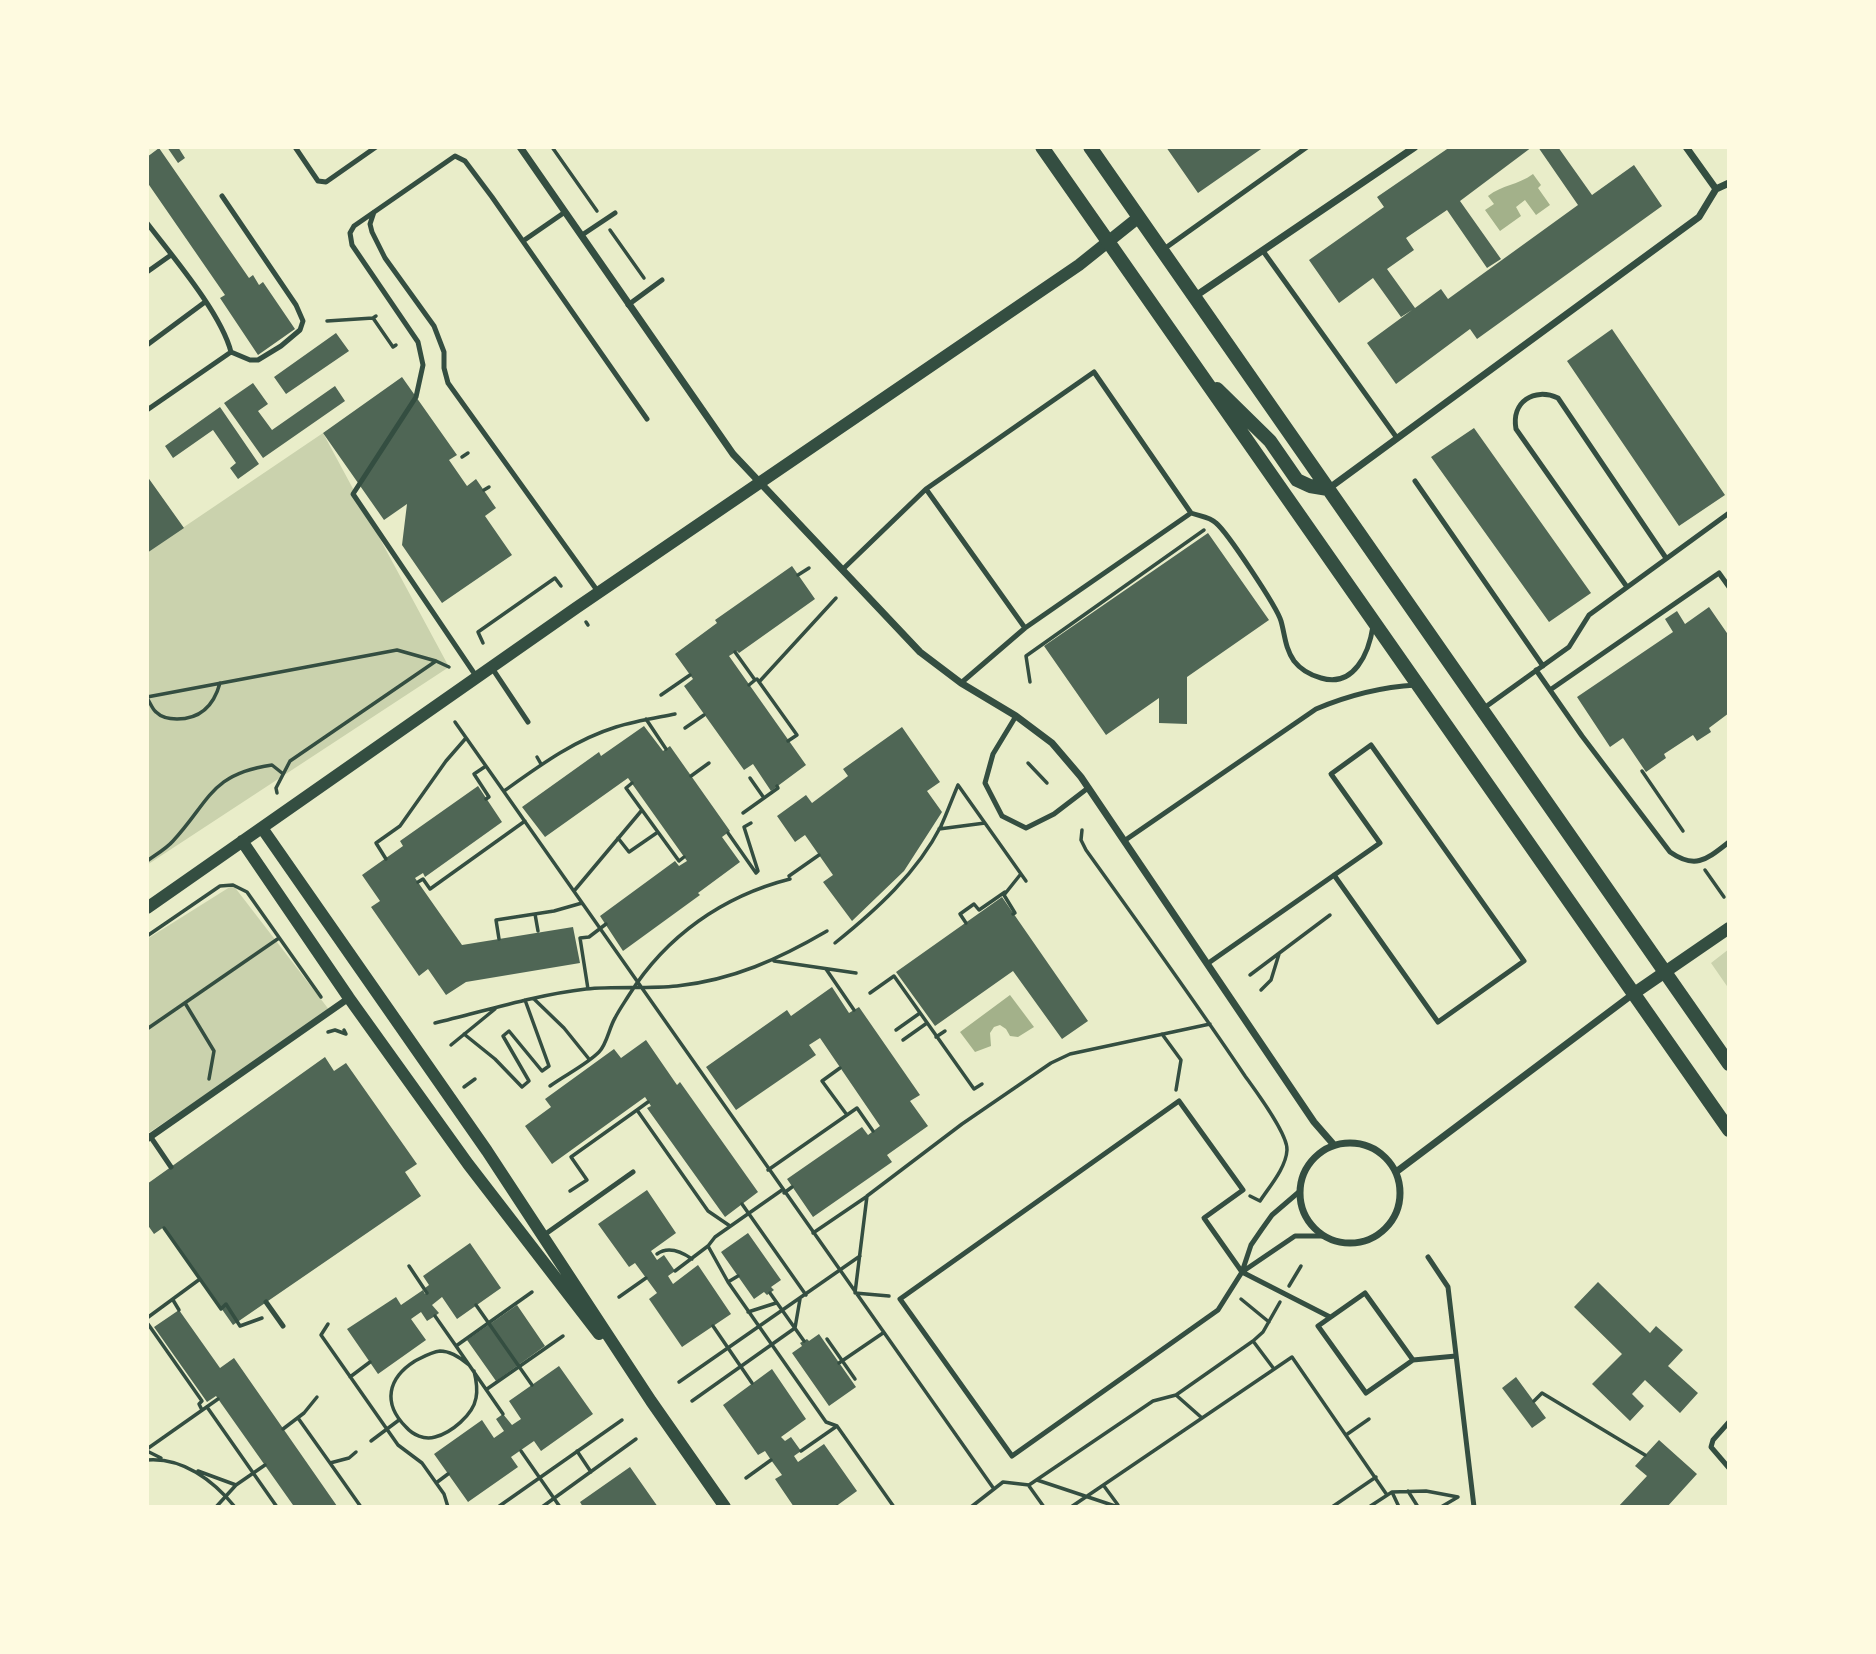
<!DOCTYPE html>
<style>
body{margin:0}
#map{position:relative;width:1876px;height:1654px;overflow:hidden;background:#e9edc9;font-family:"Fira Sans",sans-serif}
canvas{display:block}
.frame{position:absolute;inset:0;border:149px solid #fefae0;pointer-events:none}
</style>
<div id="map">
<canvas width="1876" height="1654"></canvas>
<div class="frame"></div>
</div>
<script>
const ctx = document.querySelector('canvas').getContext('2d');
ctx.lineJoin = 'round';
function fillPath(path, color) {
  ctx.fillStyle = color;
  ctx.fill(path, 'evenodd');
}
function stroke(path, color, width, dash) {
  ctx.strokeStyle = color;
  ctx.lineWidth = width;
  ctx.lineCap = dash ? 'butt' : 'round';
  ctx.setLineDash(dash || []);
  ctx.stroke(path);
}
const green = new Path2D(`
 M323,433L449,667L147,865V552Z
 M233,885L330,1011L147,1134V939Z
 M1729,949V989L1711,963Z`);
const water = new Path2D(`
 M1533,174L1541,185L1538,188L1550,205L1536,215L1525,200L1516,207L1521,216L1500,231L1485,210L1494,204L1488,196C1502,185 1518,185 1533,174Z
 M1010,995L1034,1027L1018,1037L1010,1036L1006,1029L1000,1025L994,1027L990,1033L991,1046L975,1052L960,1032Z`);
const building = new Path2D(`
 M167,147H178L185,158L178,163Z
 M1166,147H1264L1198,193Z
 M1450,147H1532L1460,201L1501,259L1487,268L1447,210L1406,238L1414,250L1387,269L1415,308L1441,289L1448,299L1578,205L1538,147H1558L1592,195L1634,165L1662,206L1477,339L1470,329L1396,384L1367,343L1412,310L1401,317L1373,278L1339,303L1309,260L1384,207L1377,197Z
 M159,148L249,278L253,275L259,285L263,282L295,329L258,355L220,298L225,295L147,182V157Z
 M1612,329L1725,495L1679,526L1567,361Z
 M336,333L349,351L286,394L274,377Z
 M402,377L457,455L449,460L467,486L476,479L496,508L485,516L512,555L442,603L402,545L407,504L384,520L323,433Z
 M253,383L268,404L258,411L272,430L335,386L345,401L263,458L224,403Z
 M220,407L259,464L238,479L230,468L236,463L213,430L173,458L165,446Z
 M1474,428L1591,593L1549,622L1431,457Z
 M147,476L184,528L147,553Z
 M1208,533L1269,620L1187,677V724L1159,723V698L1106,735L1044,646Z
 M792,566L815,599L739,653L737,651L729,656L806,765L771,791L753,764L744,770L684,686L693,679L675,654L717,623L715,620Z
 M1709,607L1729,636V713L1709,728L1711,732L1697,741L1693,735L1664,754L1666,758L1646,772L1623,738L1610,747L1577,697L1673,632L1665,619L1677,611L1685,624Z
 M644,726L663,751L670,746L730,831L722,837L740,862L698,893L700,895L623,951L600,916L675,861L679,866L687,861L628,778L545,837L522,807L599,752L601,756Z
 M902,727L940,782L927,791L942,812L904,871L852,921L823,882L833,875L805,835L795,842L777,816L806,795L812,803L848,776L843,769Z
 M478,786L502,822L425,877L423,873L415,878L462,945L573,927L580,963L466,982L446,995L428,969L419,976L371,907L380,901L362,875L403,846L400,841Z
 M1002,897L1088,1021L1062,1039L1013,971L935,1026L896,972Z
 M832,987L849,1013L859,1007L920,1095L910,1101L928,1126L887,1155L892,1162L813,1217L787,1179L862,1127L868,1135L880,1126L820,1038L809,1045L816,1055L736,1110L706,1067L787,1010L791,1016Z
 M646,1040L677,1085L680,1082L758,1192L725,1217L647,1108L651,1106L645,1097L552,1164L525,1126L551,1107L545,1099L614,1049L621,1058Z
 M325,1057L334,1071L346,1063L417,1164L405,1172L421,1196L233,1325L164,1227L154,1234L147,1224V1184Z
 M647,1190L676,1233L651,1251L657,1260L664,1255L675,1271L668,1276L673,1284L698,1265L731,1314L682,1347L649,1299L657,1293L635,1263L629,1267L598,1224Z
 M748,1233L781,1280L771,1287L774,1290L767,1295L764,1292L754,1299L721,1252Z
 M470,1243L501,1288L457,1319L442,1297L432,1305L439,1313L435,1316L427,1321L421,1312L411,1319L426,1340L378,1374L347,1329L396,1297L401,1305L423,1290L425,1294L428,1292L425,1288L429,1285L423,1276Z
 M1598,1282L1650,1333L1656,1326L1683,1350L1668,1366L1698,1393L1680,1413L1645,1380L1632,1394L1644,1406L1630,1421L1592,1384L1622,1354L1574,1307Z
 M517,1305L545,1346L496,1381L467,1340Z
 M179,1310L220,1368L234,1358L337,1506L290,1507L293,1505L216,1396L207,1402L154,1327Z
 M819,1334L856,1387L829,1406L792,1353L802,1346L800,1343L807,1339L809,1341Z
 M559,1366L593,1414L541,1451L534,1441L511,1457L518,1467L468,1502L434,1454L482,1420L494,1438L504,1431L496,1419L503,1414L512,1425L521,1419L509,1401Z
 M772,1369L806,1419L781,1437L785,1441L791,1437L801,1451L794,1456L798,1462L824,1444L857,1491L835,1507H794L775,1479L782,1475L771,1460L765,1451L758,1455L723,1405Z
 M1516,1377L1546,1418L1532,1428L1502,1388Z
 M1659,1440L1697,1474L1667,1507H1618L1647,1476L1635,1466Z
 M630,1467L658,1507H583L580,1502Z`);
const path = new Path2D(`
 M552,147L597,211
 M610,230L644,278
 M376,316L373,318L393,347L396,345
 M327,321L373,318
 M462,457L468,453
 M484,490L489,487
 M798,575L809,568
 M586,622L588,625
 M483,643L478,632L555,578L561,586
 M735,652L755,680L749,685
 M755,680L757,679L797,735L788,741
 M759,682L836,598
 M1030,682L1026,656L1204,530
 M661,695L690,675
 M147,697L397,650L436,661
 M147,698C150,702 152,709 156,712C161,717 170,719 177,719C201,719 214,705 220,683
 M646,719L666,749
 M455,722L994,1489
 M685,728L704,715
 M537,757L541,764
 M1028,763L1047,783
 M486,766L474,774L489,797L486,799
 M1642,771L1683,831
 M691,776L709,763
 M750,778L764,798
 M632,783L626,788L679,861L684,857
 M958,785L1026,881
 M504,791C539,766 574,740 616,727C635,721 655,718 675,714
 M277,793L276,788L290,761L436,661L449,667
 M743,813L778,788L777,786
 M939,829L985,823
 M1082,830L1081,840L1086,850C1140,925 1194,1000 1245,1076C1255,1090 1288,1134 1287,1150C1286,1168 1269,1187 1260,1201L1250,1196
 M728,833L756,873L758,871L744,827L751,823
 M618,838L629,852L658,832
 M386,859L376,843L400,826L446,761L466,738
 M147,861C155,855 166,849 173,841C210,801 210,774 272,765L282,773
 M1705,870L1724,897
 M789,876L819,855
 M418,882L423,879L430,889L525,821
 M574,891L642,810
 M535,914L538,931
 M1013,914L1015,913L1004,895L1020,875
 M966,923L960,914L974,904L979,910L1005,892
 M147,936L220,886L233,885L247,892L321,997
 M499,939L496,920L554,911L582,903
 M835,943C876,910 917,873 941,826C947,813 952,799 958,785
 M774,961L856,973
 M826,969L854,1010
 M1250,975L1330,915
 M588,989L580,938L589,937L606,924
 M1261,990L1271,980L1279,954
 M870,993L894,976L974,1089L982,1084
 M534,999L564,1028L589,1059
 M185,1003L214,1051L209,1079
 M435,1023C485,1011 535,995 586,989C616,986 647,989 677,986C733,980 779,959 827,931
 M147,1029L279,938
 M896,1030L920,1013
 M328,1032L335,1030L346,1034L344,1030
 M464,1034L495,1059L522,1087L529,1081L503,1036L509,1031L542,1071L549,1066L525,1000
 M1162,1034L1181,1060L1176,1090
 M936,1037L945,1031
 M903,1040L927,1023
 M451,1045L495,1009
 M840,1068L822,1081L847,1115
 M550,1086C565,1075 586,1065 599,1052C607,1044 609,1028 615,1018C619,1010 624,1003 629,995C666,936 723,896 790,879
 M464,1087L475,1079
 M637,1110L648,1102
 M768,1170L857,1108L873,1131
 M570,1191L587,1180L571,1157L637,1110L708,1211L730,1226
 M784,1193L792,1187
 M742,1204L806,1295
 M164,1228L221,1309L226,1304L240,1326L262,1318
 M813,1233L866,1197
 M708,1246L728,1282L826,1422L837,1426L894,1507
 M657,1254C668,1246 682,1252 692,1259
 M409,1266L427,1293
 M675,1271L708,1246L715,1237L782,1190
 M728,1282L738,1276
 M1289,1286L1301,1266
 M770,1293L804,1341
 M889,1296L855,1293L867,1196L962,1124L1051,1063L1070,1054L1210,1024
 M619,1297L646,1278
 M1241,1299L1269,1322
 M173,1300L179,1310
 M476,1305L532,1385
 M748,1312L776,1303
 M435,1316L456,1346L532,1292
 M147,1318L200,1279
 M148,1324L202,1401L199,1404L202,1410
 M328,1324L321,1335L398,1445L422,1463L444,1494L448,1507
 M713,1326L752,1383
 M827,1339L855,1379
 M1253,1341L1274,1369
 M456,1346L503,1414
 M839,1363L883,1333
 M469,1365C462,1359 450,1351 440,1351C431,1352 423,1357 415,1361C388,1378 382,1403 406,1427C413,1435 424,1440 435,1437C451,1433 473,1415 476,1398C478,1389 476,1379 474,1371
 M350,1377L370,1362
 M679,1382L860,1256
 M487,1389L563,1336
 M1176,1395L1202,1418
 M692,1401L795,1328L800,1299
 M1534,1401L1542,1393L1645,1455
 M207,1407L277,1507
 M298,1418L330,1463
 M283,1429L304,1413L317,1397
 M1346,1435L1369,1419
 M371,1441L399,1420
 M147,1449L218,1399
 M147,1451L161,1458
 M521,1451L560,1507
 M577,1451L591,1472
 M801,1451L837,1426
 M356,1452L349,1458L330,1463L361,1507
 M147,1460C182,1457 213,1480 235,1507
 M198,1471L236,1485L265,1465
 M746,1478L771,1460
 M1037,1480L1118,1507
 M436,1483L448,1474
 M1029,1486L1044,1507
 M1104,1486L1118,1505
 M1408,1491L1418,1507
 M1392,1492L1399,1507
 M837,1506V1507
 M216,1507L236,1485
 M498,1507L622,1420
 M542,1507L636,1439
 M971,1507L1003,1482L1029,1485L1153,1401L1176,1395L1253,1341L1263,1332L1280,1302
 M1071,1507L1292,1357L1387,1495
 M1332,1507L1376,1477
 M1369,1507L1392,1492L1426,1491L1458,1497L1441,1507`);
const service = new Path2D(`
 M295,147L318,181L326,182L376,147
 M222,196L296,305L303,321L300,330L281,346L258,360H250L231,352
 M374,212L370,224L372,232L385,258L434,326L444,352V368L448,383L599,593
 M147,223C173,257 221,313 231,352L147,410
 M582,235L615,213
 M523,241L565,212
 M1164,249L1307,147
 M1263,251L1397,438
 M147,272L171,255
 M628,305L662,280
 M147,345L205,302
 M1415,481L1543,666
 M926,489L1025,628
 M842,570L926,489L1094,372L1191,513C1199,516 1210,517 1216,523C1227,532 1277,607 1281,621C1285,635 1285,648 1294,661C1301,670 1310,675 1321,678C1354,688 1369,653 1373,626
 M1627,587L1516,429C1511,402 1534,387 1558,398L1666,558
 M492,668L528,722
 M1536,670L1582,736L1670,852C1696,870 1707,859 1729,842
 M476,676L353,494L416,397L423,365L418,342L352,245L350,233L354,226L455,156L465,161L492,197L647,419
 M961,683L1025,628L1191,513
 M1550,690L1719,573L1729,587
 M1484,708L1569,647L1589,615L1729,513
 M1016,716L993,754L985,783L1002,816L1026,828L1054,814L1088,788
 M1124,841L1316,709C1349,695 1381,687 1416,685
 M1207,964L1380,843L1331,774L1371,745L1524,961L1438,1022L1334,875
 M150,1136L171,1167
 M1300,1191L1272,1215L1262,1229L1251,1245L1242,1272L1218,1310L1012,1456L900,1299L1179,1101L1243,1190L1204,1218L1242,1272L1330,1317
 M544,1235L633,1172
 M1428,1257L1448,1287L1474,1507
 M1242,1272L1295,1236H1324
 M1365,1293L1413,1360L1366,1393L1318,1326Z
 M266,1302L283,1326
 M1413,1360L1456,1356
 M1729,1422L1713,1440L1711,1447L1729,1468`);
const minor = new Path2D(`
 M520,147L733,454L920,652L961,683L1016,716L1052,743L1081,777L1314,1122L1334,1145
 M1686,147L1716,189
 M1194,297L1415,147
 M1328,489L1699,217L1716,189L1729,183
 M147,1139L349,998
 M1300 1193a50 50 0 1 1 100 0a50 50 0 1 1-100 0Z
 M1396,1172L1633,994`);
const tertiary = new Path2D(`
 M262,828L487,1151L651,1401L725,1507
 M242,841L349,998L468,1164L599,1334
 M147,908L576,608L1079,265L1139,217
 M1633,994L1729,928`);
const secondary = new Path2D(`
 M1042,147L1729,1130
 M1090,147L1729,1064
 M1217,389L1270,441L1297,480L1310,486L1328,489`);
fillPath(green, '#cad2ad');
fillPath(water, '#a3b18a');
fillPath(building, '#4f6655');
stroke(path, '#344e41', 3.5);
stroke(service, '#344e41', 5);
stroke(minor, '#344e41', 7);
stroke(tertiary, '#344e41', 12);
stroke(secondary, '#344e41', 14);
</script>
